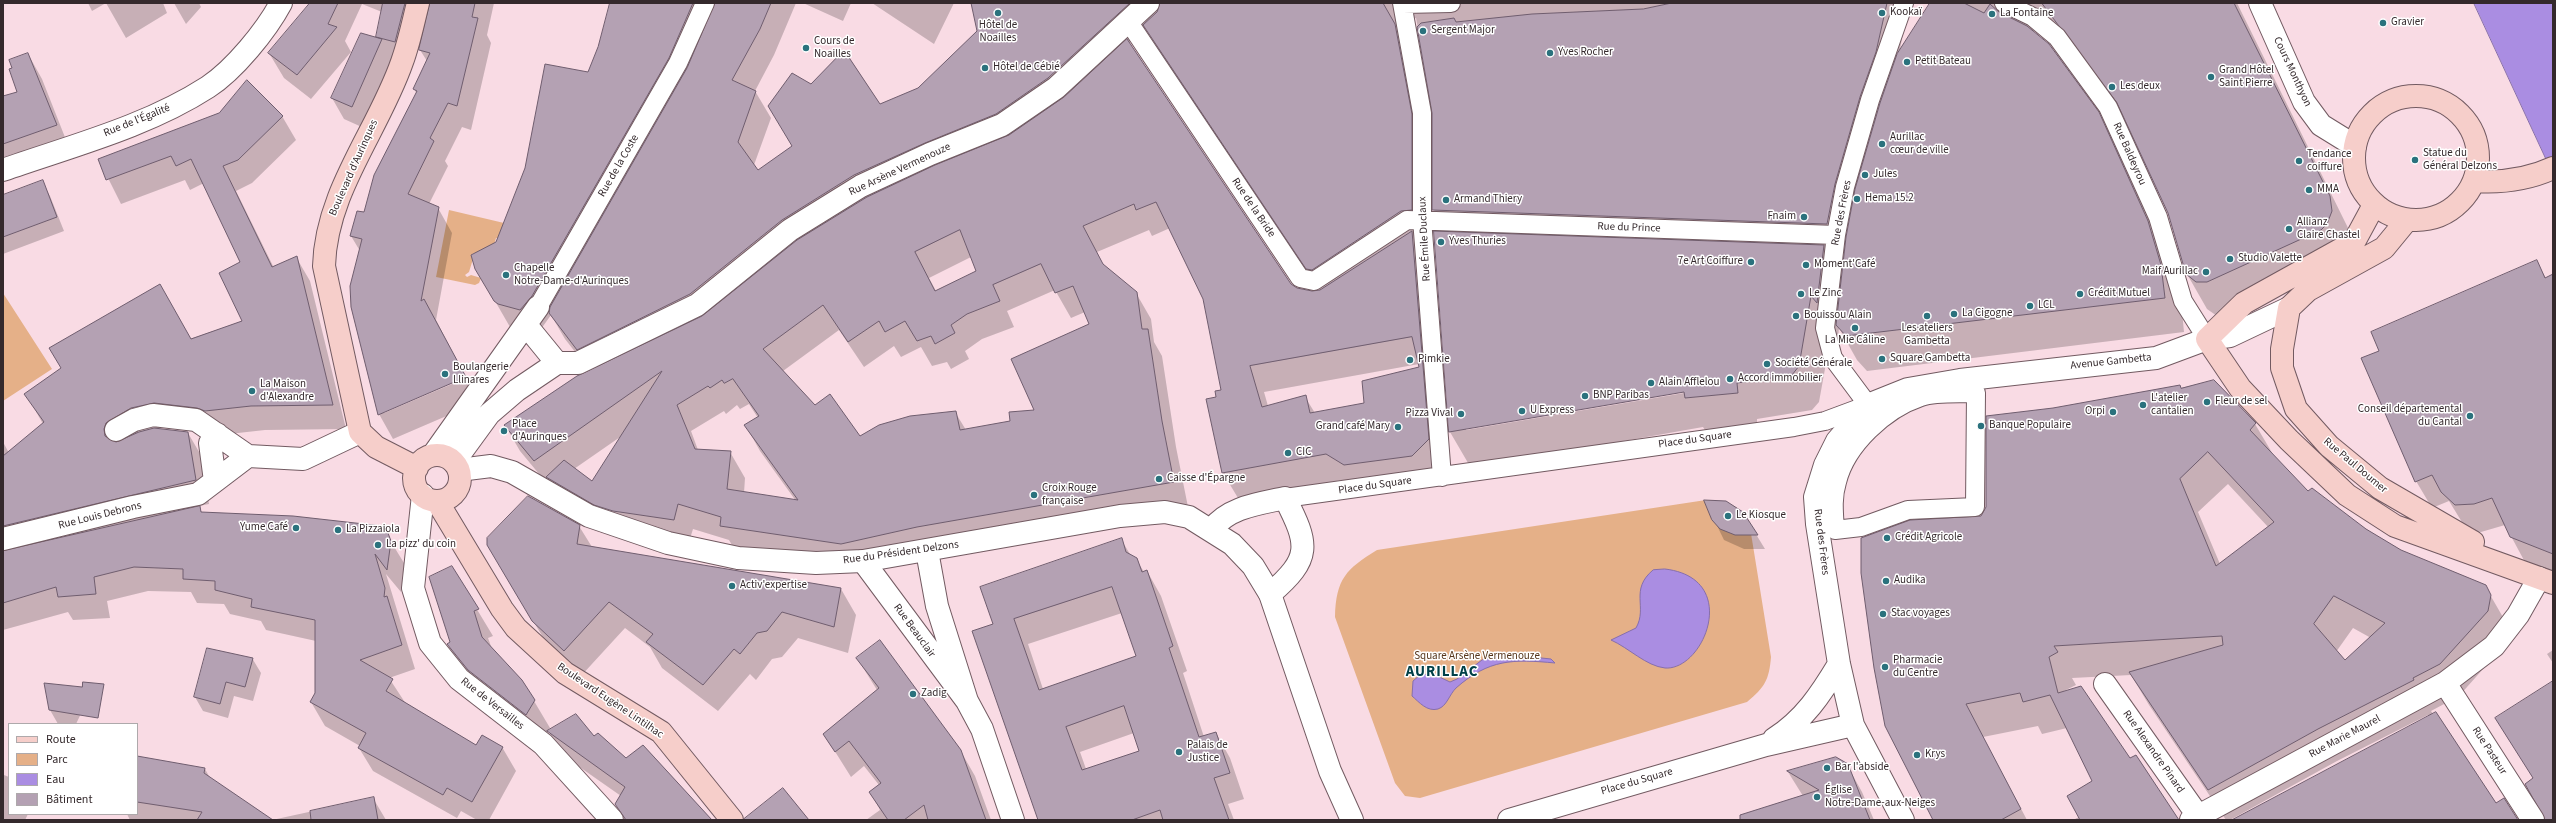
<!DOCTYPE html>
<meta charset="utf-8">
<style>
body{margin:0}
#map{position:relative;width:2556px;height:823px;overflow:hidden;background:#f9dbe4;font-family:"Source Sans 3",sans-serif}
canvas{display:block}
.frame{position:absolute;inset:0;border:4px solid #34292c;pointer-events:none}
.legend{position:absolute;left:8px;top:723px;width:130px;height:92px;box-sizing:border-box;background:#fff;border:1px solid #aea9ab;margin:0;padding:5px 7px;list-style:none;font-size:12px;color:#34292c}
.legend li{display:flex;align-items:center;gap:8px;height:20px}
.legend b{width:20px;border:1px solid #aea9ab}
</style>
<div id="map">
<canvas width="2556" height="823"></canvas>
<div class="frame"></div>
<ul class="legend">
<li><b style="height:5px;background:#f6ceca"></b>Route</li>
<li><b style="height:11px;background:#e5b088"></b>Parc</li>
<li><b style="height:11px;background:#aa8de2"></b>Eau</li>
<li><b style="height:11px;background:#b4a1b3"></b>Bâtiment</li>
</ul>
</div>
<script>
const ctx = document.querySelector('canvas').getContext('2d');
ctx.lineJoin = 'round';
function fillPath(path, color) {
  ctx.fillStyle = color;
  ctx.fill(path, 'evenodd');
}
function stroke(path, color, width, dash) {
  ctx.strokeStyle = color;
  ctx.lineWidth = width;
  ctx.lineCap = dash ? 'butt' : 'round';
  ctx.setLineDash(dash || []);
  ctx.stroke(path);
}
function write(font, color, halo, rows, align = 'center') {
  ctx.font = font + ' "Source Sans 3",sans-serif';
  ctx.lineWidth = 3;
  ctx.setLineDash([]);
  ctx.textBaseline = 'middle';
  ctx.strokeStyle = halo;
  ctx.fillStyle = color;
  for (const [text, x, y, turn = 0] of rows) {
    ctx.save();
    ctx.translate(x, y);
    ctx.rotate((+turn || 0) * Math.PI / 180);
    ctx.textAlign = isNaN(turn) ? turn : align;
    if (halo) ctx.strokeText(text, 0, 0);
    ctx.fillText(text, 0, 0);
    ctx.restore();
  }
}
const green = new Path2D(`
 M449,210L504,223L503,240L496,238L492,253L476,257L474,253L471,255L473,259L469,272L465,275L467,277L471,275L481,278L479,283L475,285L436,277Z
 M3,293L52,369L3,401Z
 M1706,500C1725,501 1739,504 1749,521L1771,657C1769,680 1765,687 1747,702L1420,798L1405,796L1395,783L1335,617C1336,579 1346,569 1377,550Z`);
const water = new Path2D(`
 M2474,3H2552L2553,5V174Z
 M1665,569C1742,578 1704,671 1665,668C1646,666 1629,648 1611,640L1636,628C1648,607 1629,590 1653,570Z
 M1504,654L1551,659L1555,663C1513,659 1489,659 1456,688C1449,695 1447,706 1438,709C1427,712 1419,702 1412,696L1413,681L1420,675L1433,674L1450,682L1457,679L1482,660Z`);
const shadow = new Path2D(`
 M88,3H163L167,13L126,38L106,3L92,11Z
 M174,3H199L201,7L186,24Z
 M311,3H494L487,35L491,43L471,130L462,127L445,161L448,166L429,204L438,208L452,233L436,320L465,376L384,411V413L466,378L479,402L393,439L379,414L360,251L351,236L365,213L417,94L414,89L427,61L420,50L428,16L422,19L364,128L344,119L332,98L378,39L377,36L382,12L362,4L345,41L351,52L311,99L284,78L269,53Z
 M611,3H796L774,55L755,91L771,118L754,165L758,171L793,147L812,85L879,106L918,89L978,31V3H1909L1900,49L1931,3H2237L2350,232L2217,316L2207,309L2187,274L2169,212L2127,120L2085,64L2059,42L2033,31L2098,113L2119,148L2168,257L2181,301L2184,332L1867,371L1857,360L1839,328L1838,337L1832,330L1819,402L1812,410L1757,419V428L1707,433L1703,427L1471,468L1450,432L1435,232L1447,233L1434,210L1433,111L1416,18L1410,21L1443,466L1359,491L1342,480L1238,498L1223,473L1217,398L1222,391L1204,299L1170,228L1152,236L1149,230L1097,252L1104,267L1136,293L1151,319L1154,342L1162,356L1176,447L1188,507L932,553L736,552L729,540L693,529L688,545L628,537L549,486L520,451L505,425L590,371L565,339L551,315L536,336L510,327L476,268L497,243L589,73L599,48ZM1146,28L1159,51L1320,291L1312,292L1297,289L1291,285L1129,43ZM1853,197L1855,198L1842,279L1826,249L1849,211ZM971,257L977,272L936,291L929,278ZM1055,290L1071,318L1085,312L1090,325L1035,411L1011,422L966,430L955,412L859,437L815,407L783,371L839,330L864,367L894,346L901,357L921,347L932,366L947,362L951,369L969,359L965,351L982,339L1014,327L1007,311ZM1419,364L1420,367L1365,404L1315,413L1305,397L1268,406L1264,392ZM1689,390L1690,392L1466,430V428ZM749,404L758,418L746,426L760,451L796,501L744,493L745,478L730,452L698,450L691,431L724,411L726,414L737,405L740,409ZM623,435L592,483L574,469Z
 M803,3H851L843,21Z
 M872,3H954L934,44Z
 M28,54L42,79L70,150L3,175V106L18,92Z
 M282,116L296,140L252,183L236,191L274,268L296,257L310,281L346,429L265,430L220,435L168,426L157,429L188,433L202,457L209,504L199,506L202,513L382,527L404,563L401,592L386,574L415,669L389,678L406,704L477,746L502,747L516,771L489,820H477L461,811L457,818L373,771L359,748L360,746L325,726L311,702L316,694V641L266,630L261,621L230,614L224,604L197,603L191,592L148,591L107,601L110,618L73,620L68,612L3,630V442L9,453L43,424L26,394L243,321L242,262L204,183L190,190L185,180L121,204L99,160Z
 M42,181L50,196L64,231L3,254V196Z
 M2536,261L2546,278L2553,275V574L2526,564L2505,525L2481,532L2472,531L2465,527L2449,501L2432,508L2416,481L2380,351Z
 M2214,381L2255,424L2274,456L2308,492L2400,551L2485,586L2504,619L2508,641L2459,696L2431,711L2505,820H2236L2429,717L2428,715L2337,761L2230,820H2226L2149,705L2131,675L2072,678L2076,685L2064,691L2130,759L2177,820H2073L2079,817L2093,782L2067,728L2042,734L2038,726L1983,737L2027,820H1935L1981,517L2054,409L2181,389ZM2228,484L2269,528L2220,564L2198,512ZM2353,628L2371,638L2345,662L2336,652Z
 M1705,501L1743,513L1765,549H1744L1724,540Z
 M579,526L592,547L841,589L856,615L848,653L798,638L782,657L772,659L756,680L750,674L718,711L662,668L650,647L625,628L580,677L549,647L503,572Z
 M1121,539L1131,556L1136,559L1144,572L1147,571L1161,596L1187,671L1183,673L1204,737L1216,733L1230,758L1244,799L1228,804L1234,820H1039L994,625ZM1122,613L1138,657L1043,689L1028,644ZM1134,733L1140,751L1086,769L1080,752Z
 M452,568L493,636L488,638L492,649L534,701L550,728L542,741L464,671L448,645L451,643Z
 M2553,650V663L2547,654Z
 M252,658L261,673L253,701L234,696L228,718L203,711L195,697Z
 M857,658L960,750L975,776L991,820H866L880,810L870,792L879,785L864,766L851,777L824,734L877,690Z
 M87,701L76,724H58L50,710Z
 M549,732L594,737L708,820H625L616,804L621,796L561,754Z
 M137,757L205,769L210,778L271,820H130L127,814H137Z
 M1847,765L1862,792L1874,820H1772L1803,796L1788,772Z
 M4,775L9,777V814H28L25,820H3Z
 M373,798L386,820H272Z`);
const building = new Path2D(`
 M310,3H338L328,24L337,27L297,75L268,53Z
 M383,3H405L395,42L376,37Z
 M430,3H475L472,17L478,18L457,106L448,103L430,138L434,141L408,194L439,207L421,301L424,299L466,377L378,415L351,307L350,286L362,239L350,236L357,211L364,212L374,175L417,91L413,89L430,53L419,50Z
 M610,3H693L669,58L532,296L520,310L498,304L494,301L475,269L471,255L496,242L525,168L545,64L588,72L598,47Z
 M715,3H771L760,29L732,80L756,91L738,142L758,170L792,146L768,106L792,73L811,84L844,50L880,104L918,88L977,31L971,3H1130L1048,78L996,114L925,143L854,175L782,220L690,294L577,350L549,313L550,307L687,68Z
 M1160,3H1383L1395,24L1412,114V210L1401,211L1312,270L1306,269L1143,25L1157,12Z
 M1672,3H1887L1876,52L1860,97L1835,184L1827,224L1432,210V113L1417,27L1421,23L1454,18L1456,22L1532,14L1643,9Z
 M1930,3H1964L1984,13L1990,4L1999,12L2027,26L2049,44L2099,112L2148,221L2161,265L2165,298L1846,336L1836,325L1846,237L1855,189L1880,103L1897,54Z
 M2042,3H2234L2330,196L2332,211L2327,224L2321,230L2207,282H2196L2186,274L2168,213L2117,103Z
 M361,33L382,39L352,107L331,98Z
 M1127,39L1291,284L1297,288L1312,291L1320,290L1412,231L1429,439L1412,456L1344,465L1326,454L1222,473L1206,399L1216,397L1215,391L1221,390L1203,299L1156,202L1136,210L1134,204L1083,226L1103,264L1137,292L1142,329H1148L1162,421L1174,482L917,527L841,544L720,526L721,517L678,504L674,520L613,511L594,505L546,477L564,460L592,481L662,371L534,461L504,425L577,376L702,316L797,240L867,197L935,165L1009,135L1064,97ZM960,230L976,271L935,291L915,252ZM1041,264L1055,293L1073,286L1089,324L1011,359L1034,410L1009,412L1010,421L960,430L956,411L910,416L879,425L860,436L830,394L815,405L763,349L823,305L848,342L879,321L885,332L905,321L917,341L931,336L935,344L955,333L951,325L967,314L1000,301L993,285ZM1412,337L1419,367L1362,381L1364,403L1310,413L1306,395L1262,407L1250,366ZM733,379L759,416L744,425L798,500L727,489L731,451L695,449L677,405L708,386L710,388L722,380L724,383Z
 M28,53L57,125L3,144V96L17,92L9,69L12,68L9,60Z
 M247,80L283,116L238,160L223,166L272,267L297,256L333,405L251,406L205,411L197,408L154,403L131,408L106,423L104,429L105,436L116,442L139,432L154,428L188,432L196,480L3,526V456L44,422L24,394L61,368L49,348L160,284L191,339L242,321L219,273L240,262L191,159L176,166L171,156L106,180L98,159L219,113Z
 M43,180L57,217L3,237V195Z
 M1434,231L1824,245L1817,303L1811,296L1799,366L1792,375L1737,383L1738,393L1685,398L1684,392L1449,432Z
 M2537,260L2545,278L2553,274V554L2510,537L2492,498L2474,504L2455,505L2441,492L2432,475L2415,482L2361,358L2379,351L2371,332Z
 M2214,380L2256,423L2250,430L2308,491L2312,488L2366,529L2401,550L2486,585L2491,595L2488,611L2440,664L2413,678L2414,680L2318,729L2208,790L2129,672L2223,645L2222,636L2054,646L2058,652L2049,657L2058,693L2081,686L2130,758L2136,755L2179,820H2080L2067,796L2092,781L2050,695L2023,702L2020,693L1966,704L2021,809L2001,820H1933L1885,726L1874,668L1861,573V538L1910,520L1981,516L1986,507V416L2053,408L2180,385L2181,388ZM2208,452L2274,522L2216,566L2180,479ZM2334,596L2385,623L2345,660L2314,624Z
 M528,496L580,525L577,544L841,588L834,627L782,612L767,631L757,633L740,654L734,649L703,685L646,642L653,634L609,602L564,651L532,621L487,545V538Z
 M1704,500L1726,501L1743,512L1758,535H1735L1720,529L1712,520Z
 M200,506L201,512L293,516L382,526L388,533L391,541L387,570L375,554L385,588L384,597L387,596L402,645L360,660L393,679L386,691L476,745L482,735L503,747L472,802L447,788L443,795L358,748L366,733L310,702L315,693V620L251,607L252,599L215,590V581L183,579V569L134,567L94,577L96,594L58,597L56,587L3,603V551Z
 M1122,538L1126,552L1137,558L1142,572L1147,570L1173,646L1169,648L1199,737L1216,732L1230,773L1214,778L1229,820H1163L1160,810L1132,820H1038L972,631L993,624L980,587ZM1112,587L1136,656L1039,690L1014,619ZM1124,706L1139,751L1082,770L1066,727Z
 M452,566L479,609L474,611L482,637L522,680L535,700L526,715L468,670L447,644L450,642L429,577Z
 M880,640L961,750L986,820H928L924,805L904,820H888L869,792L881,783L849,741L835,752L823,734L879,688L856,658Z
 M207,648L253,658L245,687L226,682L220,704L194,697Z
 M2553,681V820H2545L2525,784L2533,778L2495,718Z
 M83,682L104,684L98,718L49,710L44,683L82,687Z
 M2436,712L2496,803L2504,798L2518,820H2232Z
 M576,714L594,736L598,733L626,758L643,745L712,820H626L615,804L625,787L547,731Z
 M137,756L205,768L204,773L273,820H197L202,812L137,802Z
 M1836,757L1848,764L1870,820H1740V815L1819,790L1787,771Z
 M783,788L809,820H744V819Z
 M374,797L378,820H311L310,811Z`);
const pedestrian = new Path2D(`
 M1402,3L1422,113V219L1442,477
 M2004,3L2033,17L2057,37L2108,107L2158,217L2183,301L2207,339
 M1403,4L1451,3
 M1128,21L1300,278L1314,281L1407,220L1836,235
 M538,307L678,63L705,3
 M1976,393L1975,507L1908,510L1861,527L1835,530C1834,514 1832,498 1837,482C1846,445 1885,409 1921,397C1936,392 1959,394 1976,393Z
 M1285,498L1794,427L1825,421L1868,405L1833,358L1825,328L1836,235L1845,187L1870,100L1904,3`);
const minor = new Path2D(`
 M2260,3L2304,102L2321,125L2355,146
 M526,325L557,363
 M557,363H578L697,305L790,230L861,186L930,154L1002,125L1056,88L1148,3
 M116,430L134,420L153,415L196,420L248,456
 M433,455L538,307
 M454,462L489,414L517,390L557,363
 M215,481L210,443L217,434
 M423,495L413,588L430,643L459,679L543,744L612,820
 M1212,529C1229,507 1258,504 1285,498C1309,545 1312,558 1270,594
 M3,539L133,507L198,494L248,456L303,459L360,432
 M863,561L967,701L937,606L927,551
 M2445,683L2533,820
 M2105,684L2201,820
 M967,701L982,729L1013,820
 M2191,820L2445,683L2494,646L2518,615L2539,578`);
const tertiary = new Path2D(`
 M3,170C71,146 146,127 208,87C234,70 266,31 281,3
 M459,470L491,466L512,472L589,516L668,543L738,558L816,563L863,561L1120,516L1165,512L1189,517L1232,544L1253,566L1270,594L1330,771L1352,820
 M1774,739C1804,720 1821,694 1839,664
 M1509,820L1766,745L1853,725
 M1903,820L1853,725L1839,664L1817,524L1815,497L1825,465L1837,441L1868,405L1908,389L1960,380L2156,358L2207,339L2230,336L2289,308`);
const secondary = new Path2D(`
 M2354 158a62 62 0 1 1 124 0a62 62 0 1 1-124 0Z
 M2474,181C2502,183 2527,180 2553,168
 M2374,205L2354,242L2244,303L2207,339L2240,388L2289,440L2347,495L2395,526L2553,583
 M2407,220L2384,248L2308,290L2289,308L2282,349V368L2296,409L2329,446L2380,488L2473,542
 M414 478a23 23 0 1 1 46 0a23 23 0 1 1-46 0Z
 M417,468L376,447L360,432L324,266C326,191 378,131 402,62C409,43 413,23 418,3
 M437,501L502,609L516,628L565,673L661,732L732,820`);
const markers = [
 [998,13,4,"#2a727d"],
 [1882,13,4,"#2a727d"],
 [1992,14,4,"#2a727d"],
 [2383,23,4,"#2a727d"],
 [1423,31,4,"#2a727d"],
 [806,48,4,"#2a727d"],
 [1550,53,4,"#2a727d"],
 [1907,62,4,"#2a727d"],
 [985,68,4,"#2a727d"],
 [2211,77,4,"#2a727d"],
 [2112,87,4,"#2a727d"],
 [1882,144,4,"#2a727d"],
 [2415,160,4,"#2a727d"],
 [2299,161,4,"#2a727d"],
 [1865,175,4,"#2a727d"],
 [2309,190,4,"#2a727d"],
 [1857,199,4,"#2a727d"],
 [1446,200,4,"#2a727d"],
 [1804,217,4,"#2a727d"],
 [2289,229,4,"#2a727d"],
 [1441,242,4,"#2a727d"],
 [2230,259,4,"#2a727d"],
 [1751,262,4,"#2a727d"],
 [1806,265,4,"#2a727d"],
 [2206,272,4,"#2a727d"],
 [506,275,4,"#2a727d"],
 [1801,294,4,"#2a727d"],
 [2080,294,4,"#2a727d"],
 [2030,306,4,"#2a727d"],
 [1954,314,4,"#2a727d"],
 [1796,316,4,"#2a727d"],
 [1927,316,4,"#2a727d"],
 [1855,328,4,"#2a727d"],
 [1882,359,4,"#2a727d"],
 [1410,360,4,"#2a727d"],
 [1767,364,4,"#2a727d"],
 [445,374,4,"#2a727d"],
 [1730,379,4,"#2a727d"],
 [1651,383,4,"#2a727d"],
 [252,391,4,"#2a727d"],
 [1585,396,4,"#2a727d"],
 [2207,402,4,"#2a727d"],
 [2143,405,4,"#2a727d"],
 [1522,411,4,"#2a727d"],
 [2113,412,4,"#2a727d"],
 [1461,414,4,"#2a727d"],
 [2470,416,4,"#2a727d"],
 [1981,426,4,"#2a727d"],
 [1398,427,4,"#2a727d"],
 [504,431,4,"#2a727d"],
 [1288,453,4,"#2a727d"],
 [1159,479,4,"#2a727d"],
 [1034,495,4,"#2a727d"],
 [1728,516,4,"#2a727d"],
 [296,528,4,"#2a727d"],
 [338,530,4,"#2a727d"],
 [1887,538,4,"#2a727d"],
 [378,545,4,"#2a727d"],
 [1886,581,4,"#2a727d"],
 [732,586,4,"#2a727d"],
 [1883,614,4,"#2a727d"],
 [1885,667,4,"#2a727d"],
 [913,694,4,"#2a727d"],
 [1179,752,4,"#2a727d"],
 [1917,755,4,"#2a727d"],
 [1827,768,4,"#2a727d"],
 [1817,797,4,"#2a727d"]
];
const poiNames = [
 ["Kookaï",1890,13],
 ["La Fontaine",2000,14],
 ["Gravier",2391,23],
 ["Hôtel de",998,26,"center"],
 ["Noailles",998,39,"center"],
 ["Sergent Major",1431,31],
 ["Cours de",814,42],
 ["Noailles",814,55],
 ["Yves Rocher",1558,53],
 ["Petit Bateau",1915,62],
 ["Hôtel de Cébié",993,68],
 ["Grand Hôtel",2219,71],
 ["Saint Pierre",2219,84],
 ["Les deux",2120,87],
 ["Aurillac",1890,138],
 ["cœur de ville",1890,151],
 ["Statue du",2423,154],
 ["Général Delzons",2423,167],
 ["Tendance",2307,155],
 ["coiffure",2307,168],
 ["Jules",1873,175],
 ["MMA",2317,190],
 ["Hema 15.2",1865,199],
 ["Armand Thiery",1454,200],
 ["Fnaim",1796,217,"right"],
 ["Allianz",2297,223],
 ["Claire Chastel",2297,236],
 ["Yves Thuries",1449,242],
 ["Studio Valette",2238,259],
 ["7e Art Coiffure",1743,262,"right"],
 ["Moment'Café",1814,265],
 ["Chapelle",514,269],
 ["Notre-Dame-d'Aurinques",514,282],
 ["Maif Aurillac",2198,272,"right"],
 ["Le Zinc",1809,294],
 ["Crédit Mutuel",2088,294],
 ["LCL",2038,306],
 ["La Cigogne",1962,314],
 ["Bouissou Alain",1804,316],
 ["Les ateliers",1927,329,"center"],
 ["Gambetta",1927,342,"center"],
 ["La Mie Câline",1855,341,"center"],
 ["Square Gambetta",1890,359],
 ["Pimkie",1418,360],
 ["Société Générale",1775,364],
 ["Boulangerie",453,368],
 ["Llinares",453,381],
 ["Accord immobilier",1738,379],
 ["Alain Afflelou",1659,383],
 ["La Maison",260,385],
 ["d'Alexandre",260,398],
 ["BNP Paribas",1593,396],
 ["L'atelier",2151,399],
 ["cantalien",2151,412],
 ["Fleur de sel",2215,402],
 ["Conseil départemental",2462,410,"right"],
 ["du Cantal",2462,423,"right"],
 ["U Express",1530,411],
 ["Orpi",2105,412,"right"],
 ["Pizza Vival",1453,414,"right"],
 ["Place",512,425],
 ["d'Aurinques",512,438],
 ["Banque Populaire",1989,426],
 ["Grand café Mary",1390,427,"right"],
 ["CIC",1296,453],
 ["Caisse d'Épargne",1167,479],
 ["Croix Rouge",1042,489],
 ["française",1042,502],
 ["Le Kiosque",1736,516],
 ["Yume Café",288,528,"right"],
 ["La Pizzaiola",346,530],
 ["Crédit Agricole",1895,538],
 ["La pizz' du coin",386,545],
 ["Audika",1894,581],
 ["Activ'expertise",740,586],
 ["Stac voyages",1891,614],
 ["Pharmacie",1893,661],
 ["du Centre",1893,674],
 ["Zadig",921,694],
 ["Palais de",1187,746],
 ["Justice",1187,759],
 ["Krys",1925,755],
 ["Bar l'abside",1835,768],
 ["Église",1825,791],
 ["Notre-Dame-aux-Neiges",1825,804]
];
const streetNames = [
 ["Cours Monthyon",2292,72,65],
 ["Rue de l'Égalité",137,121,-22],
 ["Rue Baldeyrou",2129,154,66],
 ["Rue de la Coste",619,166,-60],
 ["Boulevard d'Aurinques",354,168,-66],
 ["Rue Arsène Vermenouze",900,170,-25],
 ["Rue de la Bride",1253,208,56],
 ["Rue des Frères",1842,213,-79],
 ["Rue du Prince",1629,228,2],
 ["Rue Émile Duclaux",1425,239,-93],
 ["Avenue Gambetta",2111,362,-6],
 ["Place du Square",1695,440,-8],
 ["Rue Paul Doumer",2355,466,40],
 ["Place du Square",1375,486,-8],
 ["Rue Louis Debrons",100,516,-14],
 ["Rue des Frères",1821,542,83],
 ["Rue du Président Delzons",901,553,-8],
 ["Rue Beauclair",914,631,54],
 ["Boulevard Eugène Lintilhac",610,701,34],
 ["Rue de Versailles",492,704,38],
 ["Rue Marie Maurel",2345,737,-28],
 ["Rue Pasteur",2489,751,57],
 ["Rue Alexandre Pinard",2153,752,55],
 ["Place du Square",1637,782,-16]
];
const parkNames = [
 ["Square Arsène Vermenouze",1477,657]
];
const districtNames = [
 ["AURILLAC",1442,673]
];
fillPath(green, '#e5b088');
fillPath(water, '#aa8de2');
stroke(water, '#876fab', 1);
fillPath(shadow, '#0003');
fillPath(building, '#b4a1b3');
stroke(building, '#6f5d6e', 1);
stroke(pedestrian, '#725a61', 20);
stroke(minor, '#725a61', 24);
stroke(tertiary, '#725a61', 24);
stroke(secondary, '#725a61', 24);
stroke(pedestrian, '#fff', 18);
stroke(minor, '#fff', 22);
stroke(tertiary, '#fff', 22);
stroke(secondary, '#f6ceca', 22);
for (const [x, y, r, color] of markers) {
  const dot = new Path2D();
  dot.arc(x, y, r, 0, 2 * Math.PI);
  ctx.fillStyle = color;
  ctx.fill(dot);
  stroke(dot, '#fff', 1.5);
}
write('11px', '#34292c', '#fff', poiNames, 'left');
write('11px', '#34292c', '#fff', streetNames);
write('11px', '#56351a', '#fff', parkNames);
ctx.letterSpacing = '1px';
write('bold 15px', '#004048', '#fff', districtNames);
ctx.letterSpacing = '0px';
</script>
